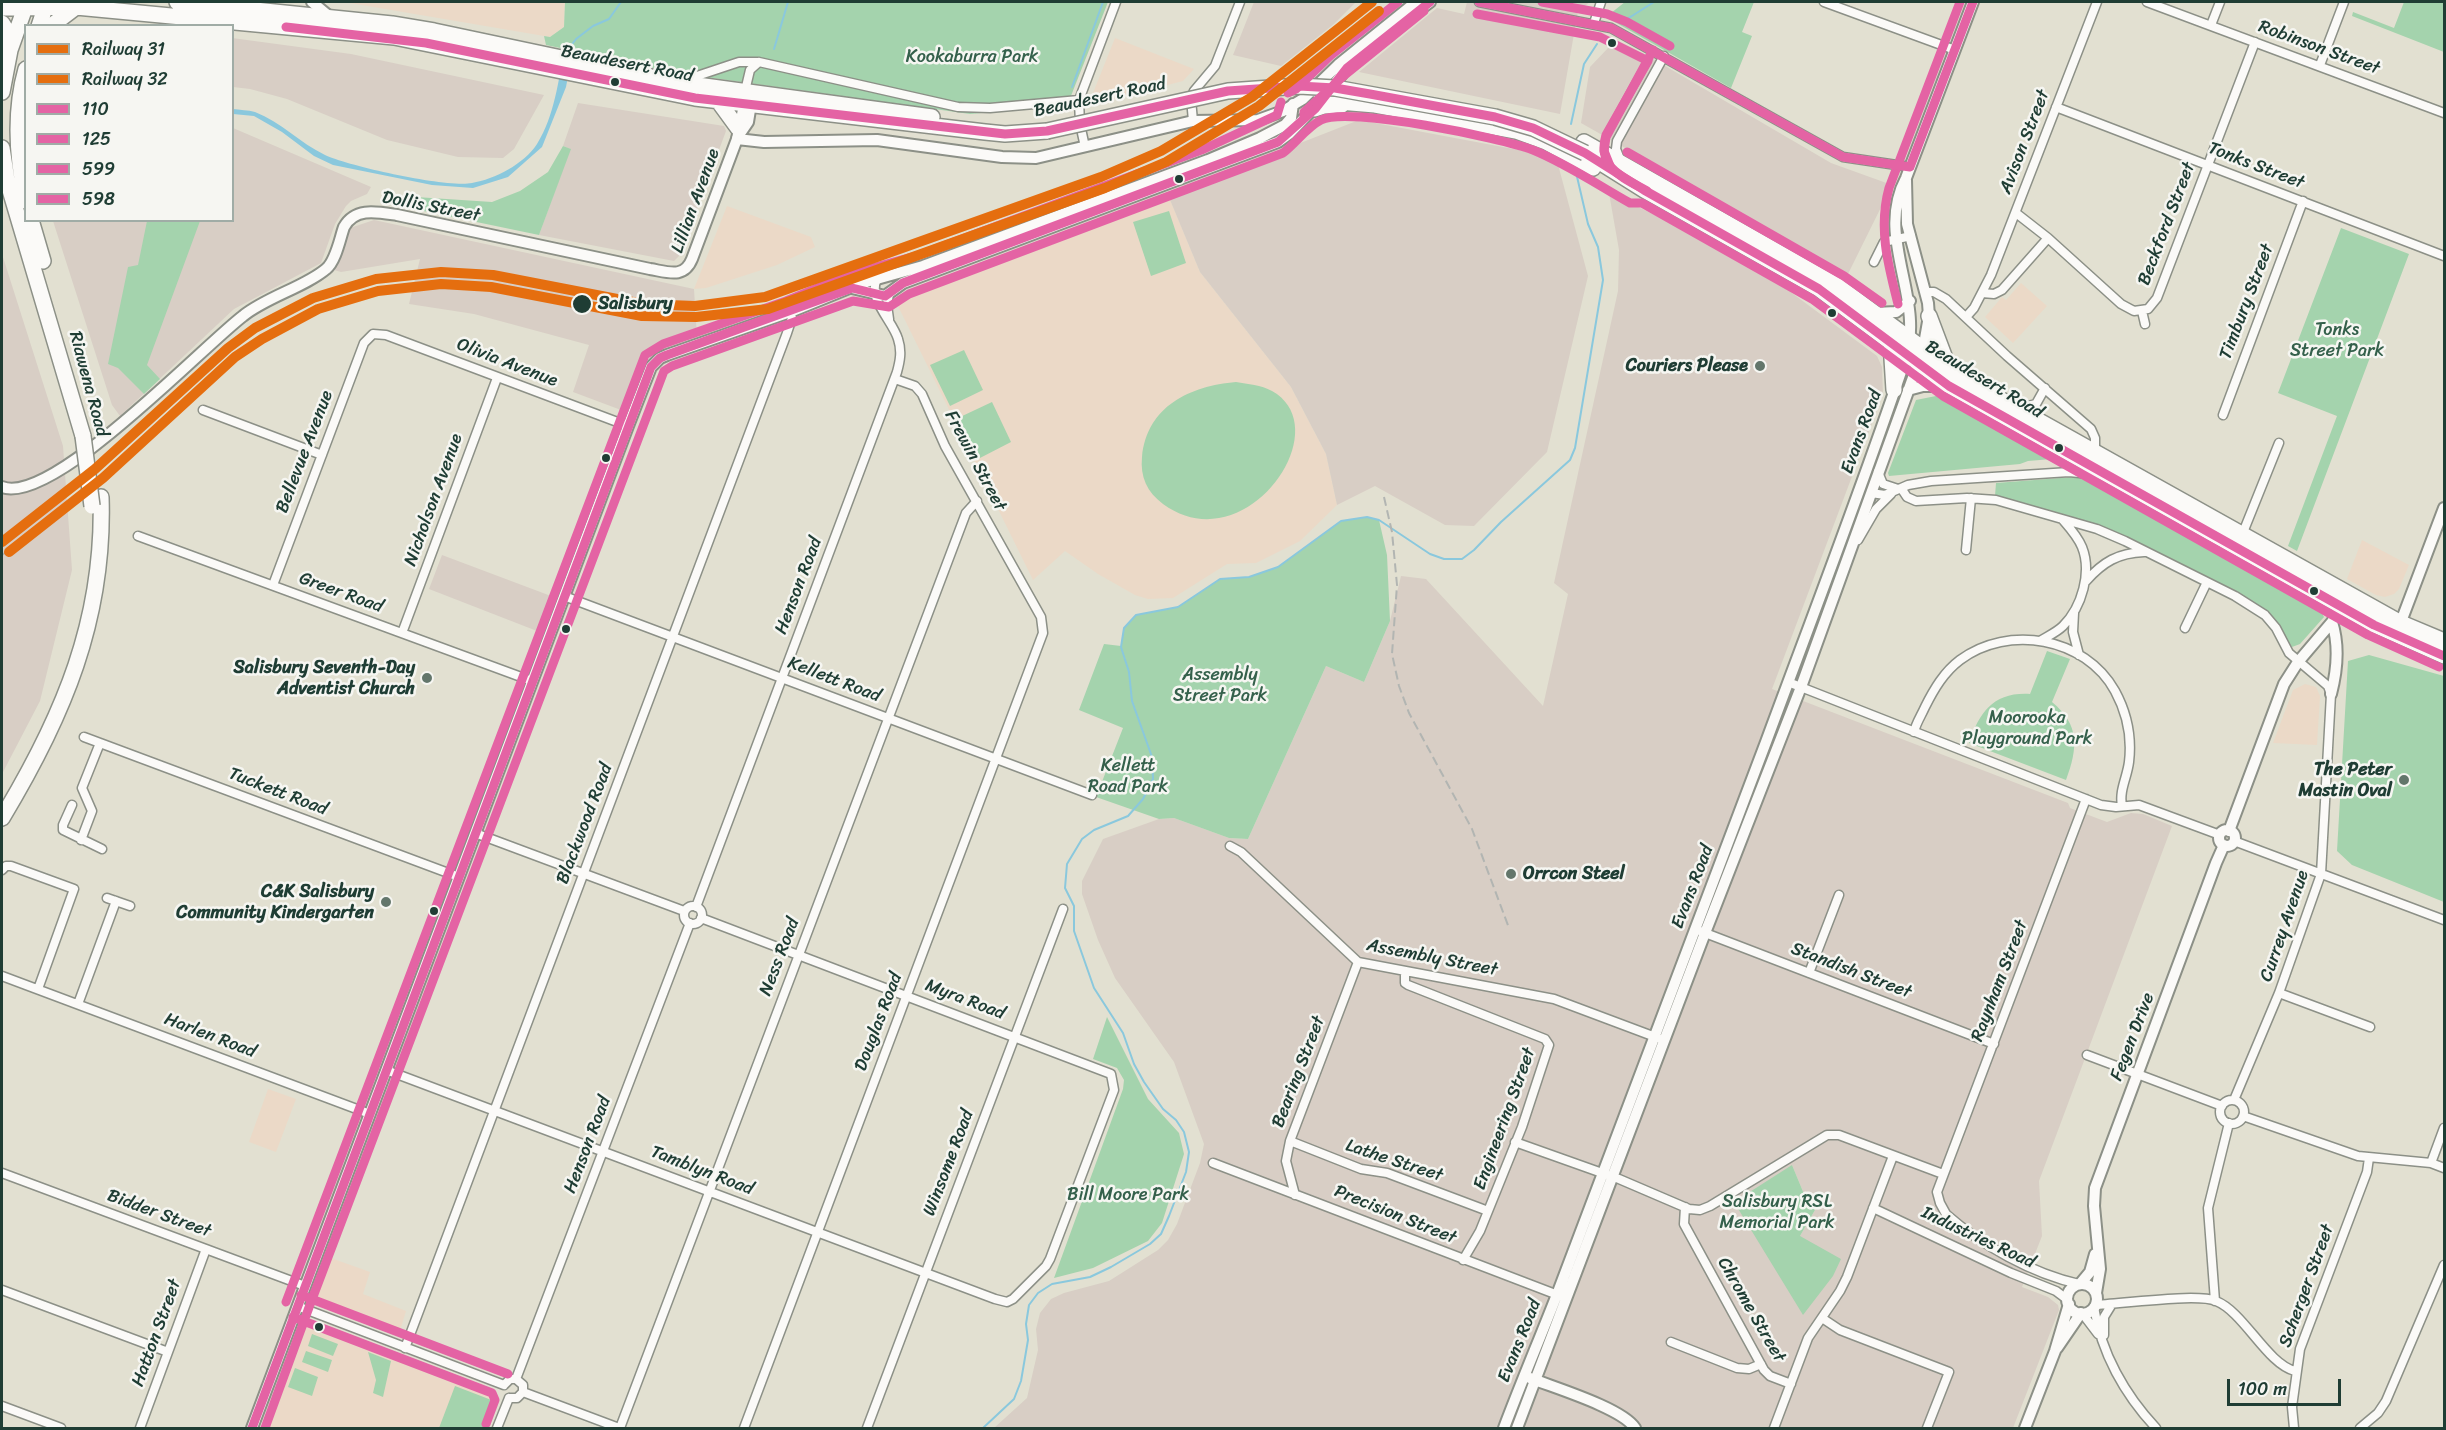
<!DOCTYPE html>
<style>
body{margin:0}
#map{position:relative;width:2446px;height:1430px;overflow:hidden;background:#e2e0d1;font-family:Sriracha,sans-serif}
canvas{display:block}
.frame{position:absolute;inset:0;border:3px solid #1f3d34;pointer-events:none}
.legend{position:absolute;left:24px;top:24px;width:210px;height:198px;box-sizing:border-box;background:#f6f6f2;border:2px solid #a0aca6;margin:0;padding:8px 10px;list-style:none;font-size:18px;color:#1f3d34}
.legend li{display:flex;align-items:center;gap:12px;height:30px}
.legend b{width:30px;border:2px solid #a0aca6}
.scale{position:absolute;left:2227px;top:1379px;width:114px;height:27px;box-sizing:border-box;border:3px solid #1f3d34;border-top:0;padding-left:8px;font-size:18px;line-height:21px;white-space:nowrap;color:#1f3d34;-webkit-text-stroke:4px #f6f6f2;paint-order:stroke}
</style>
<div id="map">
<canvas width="2446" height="1430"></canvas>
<div class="frame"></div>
<ul class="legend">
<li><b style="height:8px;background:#e56e0f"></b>Railway 31</li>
<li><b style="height:8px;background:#e56e0f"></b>Railway 32</li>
<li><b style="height:8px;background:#e463a4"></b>110</li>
<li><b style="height:8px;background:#e463a4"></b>125</li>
<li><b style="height:8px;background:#e463a4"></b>599</li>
<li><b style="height:8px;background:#e463a4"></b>598</li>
</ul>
<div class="scale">100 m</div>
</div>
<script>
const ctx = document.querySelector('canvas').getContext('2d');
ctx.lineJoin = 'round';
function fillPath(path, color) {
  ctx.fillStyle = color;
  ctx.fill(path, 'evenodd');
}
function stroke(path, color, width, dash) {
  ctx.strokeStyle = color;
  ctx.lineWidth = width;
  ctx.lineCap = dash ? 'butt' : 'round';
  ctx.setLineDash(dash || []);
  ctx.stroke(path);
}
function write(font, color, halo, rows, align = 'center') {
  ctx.font = font + ' Sriracha,sans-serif';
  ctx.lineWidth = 5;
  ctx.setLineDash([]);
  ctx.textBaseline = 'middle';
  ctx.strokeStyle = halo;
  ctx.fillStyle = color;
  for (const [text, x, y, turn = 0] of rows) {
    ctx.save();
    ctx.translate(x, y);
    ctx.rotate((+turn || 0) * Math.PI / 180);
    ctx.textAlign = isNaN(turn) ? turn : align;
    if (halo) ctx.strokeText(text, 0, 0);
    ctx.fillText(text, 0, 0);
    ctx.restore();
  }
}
const built = new Path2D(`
 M344,2H565L564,27L550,37Z
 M1115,38L1194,69L1183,81L1110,100L1093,93Z
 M1168,195L1200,272L1291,387L1326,454L1337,505L1300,541L1256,563L1227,564L1173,598L1148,599L1135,595L1098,574L1065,551L1033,580L898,306L903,295Z
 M727,206L811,237L815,247L777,265L706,288L694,289Z
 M2021,283L2047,306L2013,343L1985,317L2002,297L2006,300Z
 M2362,540L2409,565L2399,589L2394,594L2385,597L2376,595L2347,579Z
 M2305,684L2316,687L2320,696L2317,745L2273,743L2293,690Z
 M268,1089L296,1099L276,1152L249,1142Z
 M328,1257L370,1272L363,1294L406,1311L400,1331L391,1332L317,1304L312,1297Z
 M304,1325L493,1393L496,1400L485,1428H264Z`);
const industrial = new Path2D(`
 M1254,2H1356L1334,24L1281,66L1233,55Z
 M1467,2H1590L1578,11L1560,114L1359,72L1437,8L1464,14Z
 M232,38L351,54L544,95L514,149L503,158L458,157L387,140L287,99L250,89L233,87Z
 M1608,48L1643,53L1831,163L1892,185L1848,274L1581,123L1590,67Z
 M578,103L724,126L726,131L680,255L674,261L539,235L570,149L563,146Z
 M1359,120L1556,157L1588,276L1547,452L1474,526L1445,525L1375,486L1337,505L1326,454L1291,387L1200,272L1168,195Z
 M233,128L371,187L367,194L351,201L346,206L335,224L321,263L234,309L120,416L112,405L53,221L232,220Z
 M1609,193L1686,230L1777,282L1877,356L1882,367L1883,394L1772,689L2068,803L2070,808L2107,822L2131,813L2143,814L2172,826L2039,1181L2042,1236L2022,1287L2048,1297L2058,1305L2059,1310L2013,1428H994L1027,1398L1038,1350L1036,1329L1040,1313L1051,1299L1064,1293L1109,1281L1158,1250L1168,1240L1177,1224L1200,1163L1204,1144L1174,1062L1115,978L1098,940L1082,894V881L1103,839L1159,819L1174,818L1229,838L1248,839L1326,666L1364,682L1390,621L1401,576L1426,579L1543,706L1568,594L1554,583L1618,291L1619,250ZM1792,1165L1809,1206L1815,1210L1800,1236Z
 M374,220L694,289L697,337L645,350L621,410L573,392L589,345L474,314L409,304L420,259L341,272L334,270L350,228Z
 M2,254L63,446L72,570L40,701L2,774Z
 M442,555L551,596L537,631L429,589Z`);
const green = new Path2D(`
 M565,2H1108L1067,106L970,114L677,73L546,45L544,36L550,37L564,27Z
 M1625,2H1754L1742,32L1752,36L1731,88L1606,17Z
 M2404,2H2444V52L2352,16L2353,12L2394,28Z
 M563,146L571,149L539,235L414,209L416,197L492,202L520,191L548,172Z
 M1169,211L1186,263L1151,276L1133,222Z
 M147,221H200L147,365L160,379L144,394L118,368L108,364L128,267L138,265Z
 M2341,228L2409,254L2297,551L2288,546L2337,416L2278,393Z
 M964,350L983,390L950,406L930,365Z
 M1236,382C1248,384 1261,385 1272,391C1340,429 1245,564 1163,504C1147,492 1140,477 1142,457C1147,406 1190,386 1236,382Z
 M1946,394L2052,459L2028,461L2020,464L1889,476L1888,473L1916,400Z
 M992,402L1011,442L978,459L958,418Z
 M2086,476L2131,495L2321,611L2324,617L2300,644L2292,647L2267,612L2232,590L2104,528L1995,496L1996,483Z
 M1367,517L1379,520L1387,555L1390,621L1364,682L1326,666L1248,839L1229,838L1174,818L1159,819L1096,797L1123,728L1079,710L1104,644L1121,646L1124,628L1136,615L1178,607L1220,579L1249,577L1278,567L1341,521Z
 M2047,651L2070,659L2052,702C2080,725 2078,748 2066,780L1969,743C1980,711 1994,692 2030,694Z
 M2369,655L2444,676V902L2352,865L2337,851L2348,661Z
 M1107,1017L1148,1099L1179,1133L1184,1154L1162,1223L1148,1241L1093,1268L1054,1278L1123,1089L1124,1080L1117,1068L1093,1059Z
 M1792,1165L1809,1206L1815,1210L1800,1236L1841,1259L1833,1276L1803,1315L1734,1202Z
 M312,1334L338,1344L333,1356L308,1346Z
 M306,1351L332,1360L328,1372L302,1362Z
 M368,1352L391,1361L383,1397L373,1393L376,1380Z
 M295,1368L318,1377L312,1396L288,1387Z
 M455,1386L494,1401L483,1428H439Z`);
const water = new Path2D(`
 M565,48L573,50L566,87L542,147L508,177L473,188L432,185L333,165L314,156L282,132L254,116L233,114L232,109C240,110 248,110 255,112C281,122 300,143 325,155C348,166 447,188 472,183C495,179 524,164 537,144C555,115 558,81 565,48Z`);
const stream = new Path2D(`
 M1624,21L1654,2
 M570,47L576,39L593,26L609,19L621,2
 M774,49L788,2
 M1072,87L1103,2
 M1571,124L1584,64L1597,44
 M983,1428L1014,1399L1021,1381L1028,1340L1026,1324L1029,1305L1038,1293L1052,1284L1090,1277L1111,1267L1150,1244L1161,1234L1169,1216L1186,1172L1189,1152L1184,1132L1176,1120L1163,1109L1144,1082L1134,1064L1123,1033L1094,988L1074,931V906L1065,888L1067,864L1082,839L1094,830L1128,816L1143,799L1153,779L1152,757L1132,701L1129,672L1121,647L1124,628L1136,615L1178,607L1220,579L1249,577L1278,567L1341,521L1367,517L1379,520L1430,554L1444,559H1462L1474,550L1501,522L1570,460L1575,448L1603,280L1598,247L1588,224L1575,168`);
const street = new Path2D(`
 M1479,2L1611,28L1843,157L1910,167
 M1824,2L1955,50
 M2147,2L2444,113
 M1594,23L1601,2
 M2211,25L2220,2
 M2320,65L2344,2
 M685,80L739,62H759L958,107L990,108L1079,100
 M745,91L750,70L759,62
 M2056,107L2444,256
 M1193,121L1191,99L1194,91L1215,66L1240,2
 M1085,147L1080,124L1079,100L1116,2
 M1621,162L1616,149L1617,141L1664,56
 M2016,213L2048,238L2121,304L2134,311L2148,309L2157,298L2255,42
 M1874,262L1884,242L1911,236
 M1926,292H1934L1946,299L2007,356L2091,429L2095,438V452
 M1982,293L1994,294L2002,290L2048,238
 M2142,311L2145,324
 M1966,317L1974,308L1991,275L2097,2
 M889,319L887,305L889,294
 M2020,408L2036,404L2045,388
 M203,410L322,455
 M2223,415L2303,201
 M1878,472L1883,484L1898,489
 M1901,488L1907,497L1916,501L1967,498L1996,500L2097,529L2125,541L2235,596L2265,615L2276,628L2289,653L2328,686L2331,694L2321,874L2279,993L2234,1100
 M1871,493L1885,495L1908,485L1931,481L2069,472L2100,475
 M2242,535L2279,443
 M138,536L532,681
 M1858,540L1876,509L1891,494
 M1966,550L1971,498
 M2086,581C2103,562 2118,553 2144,552
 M273,585L364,343L373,334L386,335L628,426
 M564,596L1092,795
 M2074,613L2073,632L2079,655
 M2185,628L2207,582
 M402,633L497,378
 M2040,641C2048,636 2057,632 2063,626C2082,607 2092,572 2082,547C2078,537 2070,528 2063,520
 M1788,682L2101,805L2116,807L2139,805L2220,835
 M1914,732C1916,723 1921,716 1925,707C1934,689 1944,672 1960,660C2008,624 2085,637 2115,691C2127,713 2132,737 2129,762C2127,778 2119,790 2122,806
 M84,737L459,877
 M72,805L63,825V830L102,849
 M475,833L684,911
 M81,840L92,811L82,788L100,743
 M2234,841L2444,920
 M1230,846L1241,852L1358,962L1554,999L1658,1038
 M2,870L6,866H11L74,889L38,989
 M107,898L130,906
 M684 915a9 9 0 1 1 18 0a9 9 0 1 1-18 0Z
 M696,907L897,372C900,361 902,351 898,339C893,321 867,299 877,279
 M1700,931L1994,1044
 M1405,971V983L1408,985L1545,1039L1549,1045L1522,1127L1480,1231L1463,1260
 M1809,973L1839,895
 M2,976L370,1114
 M2279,993L2370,1027
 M78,1004L116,901
 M2087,1055L2222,1106
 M386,1070L995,1299L1007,1302L1013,1299L1046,1266L1050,1259L1114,1090L1111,1074L701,918
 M2220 1112a12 12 0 1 1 24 0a12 12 0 1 1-24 0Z
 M2243,1116L2358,1156L2431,1163L2444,1168
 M1290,1141L1361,1169L1387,1173L1488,1211
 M1515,1142L1619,1179L1689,1209L1700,1210L1710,1206L1827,1135H1839L1943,1174
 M1213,1163L1563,1297
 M2431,1163L2444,1128
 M2,1173L305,1286
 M1295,1195L1286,1161L1290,1141L1358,962
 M1685,1207L1684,1224L1764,1370L1770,1376L1791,1384
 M1873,1208L2011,1273L2056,1291L2068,1300
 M2079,1284C2033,1274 1981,1245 1946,1214L1940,1203L1937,1192L2086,799
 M2,1290L168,1352
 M2215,1301L2208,1208L2229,1123
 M2095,1305C2120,1304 2197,1293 2216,1301C2244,1312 2267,1364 2295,1371
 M297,1306L504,1385
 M2094,1307C2101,1353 2125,1395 2156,1428
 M2082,1313L2098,1334
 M1822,1318L1840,1330L1949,1372L1927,1428
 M2104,1335V1317L2112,1304
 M1671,1342L1737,1368L1749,1369L1761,1364
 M405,1348L787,333L792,318L790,312
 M516,1379L690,923
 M504,1385L510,1379H516L523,1385V1392
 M523,1392L619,1428
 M509,1398H517L523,1392
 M2,1406L61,1428
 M140,1428L206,1249
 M497,1428L509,1398
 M620,1428L966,513L977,501
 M744,1428L1043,633L1041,617L945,446L922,394L915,386L895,379
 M867,1428L1063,909
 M1774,1428L1808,1338L1840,1291L1847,1277L1893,1156
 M2294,1428L2292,1407L2300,1349L2367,1172L2369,1158
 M2360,1428L2378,1413L2386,1401L2444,1265`);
const secondary = new Path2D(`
 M312,2L330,17
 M1383,37L1430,2
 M1328,92L1347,68L1357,59
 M737,138L748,122L752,98
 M737,139L764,142L877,140L1002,157L1036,158L1193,121L1258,120L1283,111L1303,99L1338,65L1416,2
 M852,288L885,296L903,283L1278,142L1289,134L1318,104
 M1875,313L1896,312L1910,301
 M1908,390L1923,386H1949
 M2,487C52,506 201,348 243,316C266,297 305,287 326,269C336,261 340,238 344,227C355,207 377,212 397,215L650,269C668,272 684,279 692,259L737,139L745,100
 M2399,627L2444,508
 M2331,694C2337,671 2339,644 2332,622
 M2219 838a8 8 0 1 1 16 0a8 8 0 1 1-16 0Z
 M2229,831L2284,684L2298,662L2332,622L2344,603
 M2080,1284L2090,1272L2095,1254
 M2067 1299a15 15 0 1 1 30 0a15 15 0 1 1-30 0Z
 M2096,1293L2100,1269L2094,1206L2095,1188L2216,863L2224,845
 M2057,1348L2081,1313
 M1530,1378C1555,1388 1622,1408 1635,1428
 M252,1428L628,426L651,367L660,358L667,355L790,312L859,284L923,266L1208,160L1260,138L1285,125L1291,118L1293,104
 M1504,1428C1521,1383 1540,1338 1558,1292C1627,1109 1697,926 1766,742C1813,615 1862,488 1905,360C1926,298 1874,238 1906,178L1973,2
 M1517,1428L1705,933L1801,687L1923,350L1929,316L1928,303L1907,224L1906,180
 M2025,1428L2055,1351L2069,1304`);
const highway = new Path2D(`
 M177,2L392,24L434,31L675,82L932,117
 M2,8L76,7L394,37L695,98L985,132L1005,134L1047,131
 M2,23L7,31L10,50
 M39,26L47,2
 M51,26L76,7
 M26,69C14,111 17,158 26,201
 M1314,88L1339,102L1375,105L1516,131L1546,142L1593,168
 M2,92L10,50L27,2
 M719,102L738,128
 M1315,109L1324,106L1342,105
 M1584,142L1838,286L1964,379L2401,623L2444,641
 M2,148L7,180L83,436
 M1585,153L1644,190L1819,289L1949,386L2374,625L2444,656
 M31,220L43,261
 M1929,316L1949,369
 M1891,343L1894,390
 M2,818C63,717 105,619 101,497`);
const rail = new Path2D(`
 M1384,497L1392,532L1397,585L1392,654L1399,686L1409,713L1472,829L1509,928
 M2,555L42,526L94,481`);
const highwayBridge = new Path2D(`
 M1047,131L1228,91L1299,86L1335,88L1495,117L1533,128L1585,153
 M83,436L92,506`);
const bus1 = new Path2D(`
 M286,27L426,43L695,98L1005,134L1047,131L1228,91L1299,86L1335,88L1370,94L1495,117L1533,128L1585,153L1644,190L1819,289L1949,386L2374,625L2444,656`);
const bus2 = new Path2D(`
 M1477,14L1600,37L1648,61L1606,135C1596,168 1624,178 1647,191
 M1304,117V112L1346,74L1424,11
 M308,1310L664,371L672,366L853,301L889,307L909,294L1283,153C1296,143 1307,127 1321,120C1348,106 1502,138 1533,150C1567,164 1598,185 1630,203H1642L1812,299L1943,396L2368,635L2439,667
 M293,1317L492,1393L495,1400L486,1424
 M265,1428L315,1291`);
const bus3 = new Path2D(`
 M1542,2L1607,14L1627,22L1670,46
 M1288,93L1296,89L1330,56L1398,2
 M1627,152L1844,276L1882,303
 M1610,166L1604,151L1606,137L1653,50
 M1898,304C1888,265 1878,228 1889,188L1960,2
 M301,1295L508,1374
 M286,1302L645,355L663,344L786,301L854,273L919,255L1204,149L1277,115L1281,102`);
const bus4 = new Path2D(`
 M1479,2L1611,28L1843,157L1910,167
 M1910,167L1973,2
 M252,1428L651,367L660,358L667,355L852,288L885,296L903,283L1278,142L1315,109L1347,68L1430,2`);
const rail1 = new Path2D(`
 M2,542L95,469L228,348L255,328L313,298L376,279L441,272L493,275L643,304L695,306L765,297L1101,177L1161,151L1252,97L1372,2`);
const rail2 = new Path2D(`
 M9,552L103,478L235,357L262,339L318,309L378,291L441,284L491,287L642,316L696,317L768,309L1105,188L1166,162L1259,106L1379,11`);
const markers = [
 [1612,43,5,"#1f3d34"],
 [615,82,5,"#1f3d34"],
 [1179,179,5,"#1f3d34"],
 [582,304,10,"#1f3d34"],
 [1832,313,5,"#1f3d34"],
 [1760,366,6,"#63766b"],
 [2059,448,5,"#1f3d34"],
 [606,458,5,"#1f3d34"],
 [2314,591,5,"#1f3d34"],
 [566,629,5,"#1f3d34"],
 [427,678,6,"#63766b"],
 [2404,780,6,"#63766b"],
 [1511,874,6,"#63766b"],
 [386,902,6,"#63766b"],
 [434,911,5,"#1f3d34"],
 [319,1327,5,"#1f3d34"]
];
const streetNames = [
 ["Robinson Street",2319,48,20],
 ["Beaudesert Road",627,64,11],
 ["Beaudesert Road",1100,98,-12],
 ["Avison Street",2025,142,-69],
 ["Tonks Street",2256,166,21],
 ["Lillian Avenue",696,201,-70],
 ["Dollis Street",431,207,11],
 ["Beckford Street",2167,224,-69],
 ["Timbury Street",2247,302,-69],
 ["Olivia Avenue",507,363,21],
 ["Beaudesert Road",1984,380,31],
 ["Riawena Road",88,384,75],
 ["Evans Road",1862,432,-70],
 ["Bellevue Avenue",305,452,-69],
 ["Frewin Street",975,461,62],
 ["Nicholson Avenue",434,500,-70],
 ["Henson Road",799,586,-69],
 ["Greer Road",341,593,20],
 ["Kellett Road",834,680,21],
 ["Tuckett Road",278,792,21],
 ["Blackwood Road",585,824,-69],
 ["Evans Road",1693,887,-69],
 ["Currey Avenue",2285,926,-71],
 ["Ness Road",780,957,-69],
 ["Assembly Street",1432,958,11],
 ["Standish Street",1851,971,21],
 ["Raynham Street",2000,981,-69],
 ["Myra Road",965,1000,21],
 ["Douglas Road",879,1022,-69],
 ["Harlen Road",210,1036,21],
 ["Fegen Drive",2133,1037,-69],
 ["Bearing Street",1299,1072,-69],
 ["Engineering Street",1505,1119,-70],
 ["Henson Road",588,1145,-69],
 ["Lathe Street",1394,1161,18],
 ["Winsome Road",949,1163,-69],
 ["Tamblyn Road",702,1171,21],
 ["Bidder Street",159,1214,20],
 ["Precision Street",1395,1215,22],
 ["Industries Road",1978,1238,25],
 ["Scherger Street",2307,1286,-70],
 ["Chrome Street",1751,1310,60],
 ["Hatton Street",157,1333,-70],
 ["Evans Road",1520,1341,-68]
];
const parkNames = [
 ["Kookaburra Park",972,57],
 ["Tonks",2337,330],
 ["Street Park",2337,351],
 ["Assembly",1220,675],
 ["Street Park",1220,696],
 ["Moorooka",2027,718],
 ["Playground Park",2027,739],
 ["Kellett",1128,766],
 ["Road Park",1128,787],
 ["Bill Moore Park",1128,1195],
 ["Salisbury RSL",1777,1202],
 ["Memorial Park",1777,1223]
];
const stopNames = [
 ["Salisbury",598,304]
];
const poiNames = [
 ["Couriers Please",1748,366],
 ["Salisbury Seventh-Day",415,668],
 ["Adventist Church",415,689],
 ["The Peter",2392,770],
 ["Mastin Oval",2392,791],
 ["Orrcon Steel",1523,874,"left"],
 ["C&K Salisbury",374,892],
 ["Community Kindergarten",374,913]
];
fillPath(built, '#ebd9c7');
fillPath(industrial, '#d8cec5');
fillPath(green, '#a4d3ad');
fillPath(water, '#8ac8dd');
stroke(stream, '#8ac8dd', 2);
stroke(street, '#8c9087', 11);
stroke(secondary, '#8c9087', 14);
stroke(highway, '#8c9087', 18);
stroke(street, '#fbfaf8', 8);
stroke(secondary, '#fbfaf8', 10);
stroke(highway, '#fbfaf8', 15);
stroke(rail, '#b2b5b2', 2, [9, 4.5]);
stroke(highwayBridge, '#8c9087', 18, []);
stroke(highwayBridge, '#fbfaf8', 15);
stroke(bus1, '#e463a4', 9);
stroke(bus2, '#e463a4', 9);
stroke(bus3, '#e463a4', 9);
stroke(bus4, '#e463a4', 9);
stroke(rail1, '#e56e0f', 10);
stroke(rail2, '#e56e0f', 10);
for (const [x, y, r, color] of markers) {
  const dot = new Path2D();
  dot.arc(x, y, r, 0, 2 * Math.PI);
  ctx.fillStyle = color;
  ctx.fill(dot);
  stroke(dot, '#f6f6f2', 2);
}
write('18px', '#1f3d34', '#f6f6f2', streetNames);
write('18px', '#34604b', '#f6f6f2', parkNames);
write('bold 18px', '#1f3d34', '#f6f6f2', stopNames, 'left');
write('bold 18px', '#1f3d34', '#f6f6f2', poiNames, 'right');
</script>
